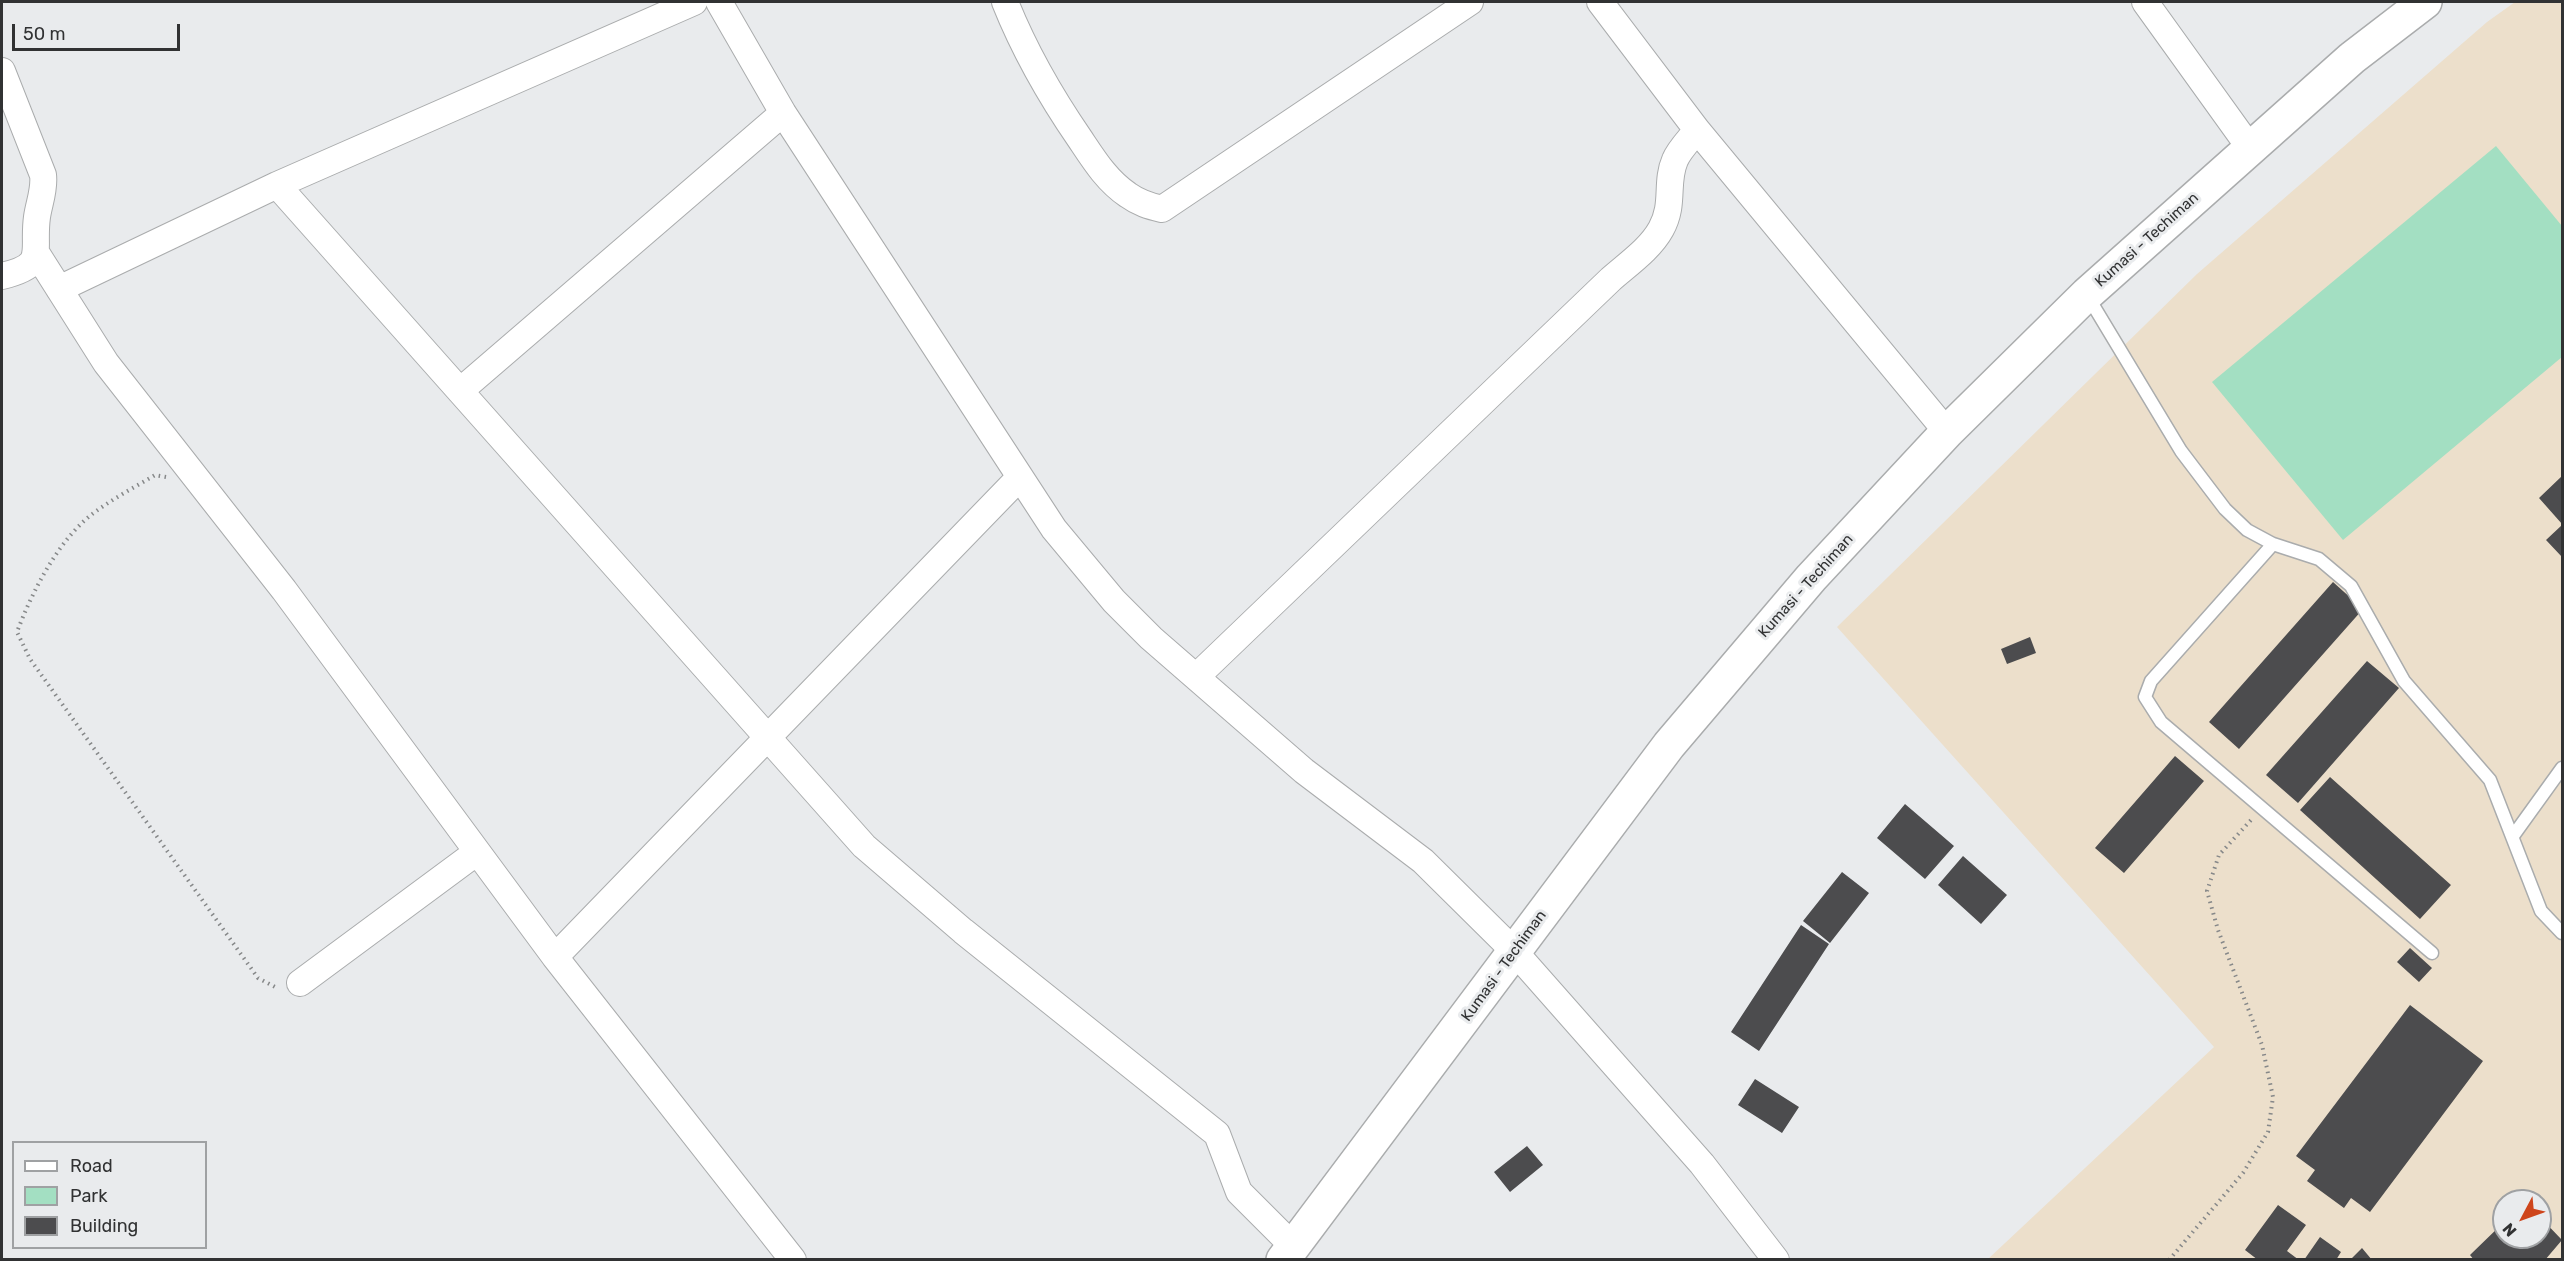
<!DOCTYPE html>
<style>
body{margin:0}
#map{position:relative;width:2564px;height:1261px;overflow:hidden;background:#e9ebed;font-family:Rubik,sans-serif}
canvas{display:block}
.frame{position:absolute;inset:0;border:3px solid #313233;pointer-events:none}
.legend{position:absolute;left:12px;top:1141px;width:195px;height:108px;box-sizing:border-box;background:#e9ebed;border:2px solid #9fa1a3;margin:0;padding:8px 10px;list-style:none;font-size:18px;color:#313233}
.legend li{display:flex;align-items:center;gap:12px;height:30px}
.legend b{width:30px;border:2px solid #9fa1a3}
.north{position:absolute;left:2492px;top:1189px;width:60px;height:60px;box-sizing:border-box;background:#e9ebed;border:2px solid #9fa1a3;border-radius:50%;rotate:229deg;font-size:16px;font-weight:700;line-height:24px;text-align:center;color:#313233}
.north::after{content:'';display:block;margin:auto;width:21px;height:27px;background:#ce451b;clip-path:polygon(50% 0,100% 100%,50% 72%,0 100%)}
.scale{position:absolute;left:12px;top:24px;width:168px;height:27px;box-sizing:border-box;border:3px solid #313233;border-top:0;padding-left:8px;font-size:18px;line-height:21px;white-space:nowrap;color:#313233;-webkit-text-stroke:4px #e9ebed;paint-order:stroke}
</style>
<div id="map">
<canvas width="2564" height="1261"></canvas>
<div class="frame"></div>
<ul class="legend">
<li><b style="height:8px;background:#fff"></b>Road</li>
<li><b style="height:16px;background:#a3dfc2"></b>Park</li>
<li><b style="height:16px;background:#4c4c4e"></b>Building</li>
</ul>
<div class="north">N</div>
<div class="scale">50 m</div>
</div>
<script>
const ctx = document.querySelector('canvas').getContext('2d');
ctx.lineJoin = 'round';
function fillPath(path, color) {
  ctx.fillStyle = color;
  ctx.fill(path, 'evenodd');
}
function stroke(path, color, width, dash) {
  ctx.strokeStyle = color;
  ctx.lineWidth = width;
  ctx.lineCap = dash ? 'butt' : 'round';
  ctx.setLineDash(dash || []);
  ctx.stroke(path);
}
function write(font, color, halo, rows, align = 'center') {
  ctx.font = font + ' Rubik,sans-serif';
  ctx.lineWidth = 6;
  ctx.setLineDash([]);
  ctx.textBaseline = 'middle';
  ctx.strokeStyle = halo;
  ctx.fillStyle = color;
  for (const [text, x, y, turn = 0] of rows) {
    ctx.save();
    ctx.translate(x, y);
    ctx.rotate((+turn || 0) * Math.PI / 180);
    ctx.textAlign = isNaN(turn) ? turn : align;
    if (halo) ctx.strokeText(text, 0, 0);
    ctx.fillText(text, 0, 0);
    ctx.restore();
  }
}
const education = new Path2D(`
 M2515,2H2562V1259H1988L2214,1047L1837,627L2197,274L2487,22ZM2504,1201H2540V1237H2504Z`);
const green = new Path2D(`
 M2496,146L2562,226V357L2343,540L2212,382Z`);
const building = new Path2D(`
 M2562,476V524L2539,498Z
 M2562,525V557L2546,540Z
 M2333,582L2363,609L2239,749L2209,722Z
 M2030,637L2036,653L2007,664L2001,649Z
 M2367,661L2399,688L2298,803L2266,775Z
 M2175,756L2204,781L2124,873L2095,848Z
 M2330,777L2451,885L2420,919L2300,810Z
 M1905,804L1954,846L1925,879L1877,838Z
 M1963,856L2007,895L1981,924L1938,885Z
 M1842,872L1869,893L1830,943L1803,921Z
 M1801,925L1829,944L1759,1051L1731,1032Z
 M2410,948L2432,968L2419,982L2397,962Z
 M2410,1005L2483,1061L2370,1212L2351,1198L2344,1208L2307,1181L2315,1170L2296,1156Z
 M1755,1079L1799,1107L1782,1133L1738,1105Z
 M1527,1146L1543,1165L1510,1192L1494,1172Z
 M2278,1205L2306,1225L2287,1251L2299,1260H2258L2245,1250Z
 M2540,1217L2562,1240L2545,1260H2474L2470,1255L2504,1222V1237H2540Z
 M2320,1237L2341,1252L2336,1260H2304Z
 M2362,1248L2372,1260H2350Z`);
const path = new Path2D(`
 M166,477L155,475C135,487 114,498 95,512C59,538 32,592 17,632L30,659L258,978L277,988
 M2169,1260L2243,1173L2268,1132L2273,1097L2262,1045L2218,930L2207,891L2219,855L2251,820`);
const service = new Path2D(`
 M2087,295L2181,451L2225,509L2247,530L2273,544L2319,559L2351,586L2404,681L2490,780L2541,911L2562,933
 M2273,544L2151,681L2145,697L2161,722L2432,953
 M2513,836L2562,768`);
const minor = new Path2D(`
 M719,2L783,113L1054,529L1114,601L1151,638L1304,771L1423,861L1514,951L1702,1164L1776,1260
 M1005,2C1025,52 1049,94 1080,139C1094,160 1107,181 1128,195C1139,203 1149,206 1162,209L1470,2
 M1600,2L1697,130L1947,432
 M2145,2L2250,148
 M2,71L43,175C45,189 39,203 37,217C32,253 48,265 2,276
 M277,185L864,846L963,931L1217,1134L1239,1192L1293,1246
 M37,254L106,363L284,590L555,957L793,1260
 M59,289L277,185L694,2
 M460,391L783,113
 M1196,677L1611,279C1628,264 1650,249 1661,229C1675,204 1665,183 1675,160C1679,150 1690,139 1697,130
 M555,957L1020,477
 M300,983L477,852`);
const trunk = new Path2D(`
 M1283,1260L1669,745L1811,578L1947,432L2087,294L2352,58L2425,2`);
const streetNames = [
 ["Kumasi - Techiman",2147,240,-42],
 ["Kumasi - Techiman",1806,586,-48],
 ["Kumasi - Techiman",1504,966,-54]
];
fillPath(education, '#ecdfcb');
fillPath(green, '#a3dfc2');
fillPath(building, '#4c4c4e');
stroke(service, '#aaacad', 15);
stroke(minor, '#aaacad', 28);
stroke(trunk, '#aaacad', 36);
stroke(path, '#868889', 4, [1.5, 4.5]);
stroke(service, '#fff', 12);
stroke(minor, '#fff', 26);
stroke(trunk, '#fff', 33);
write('15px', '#313233', '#e9ebed', streetNames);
</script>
